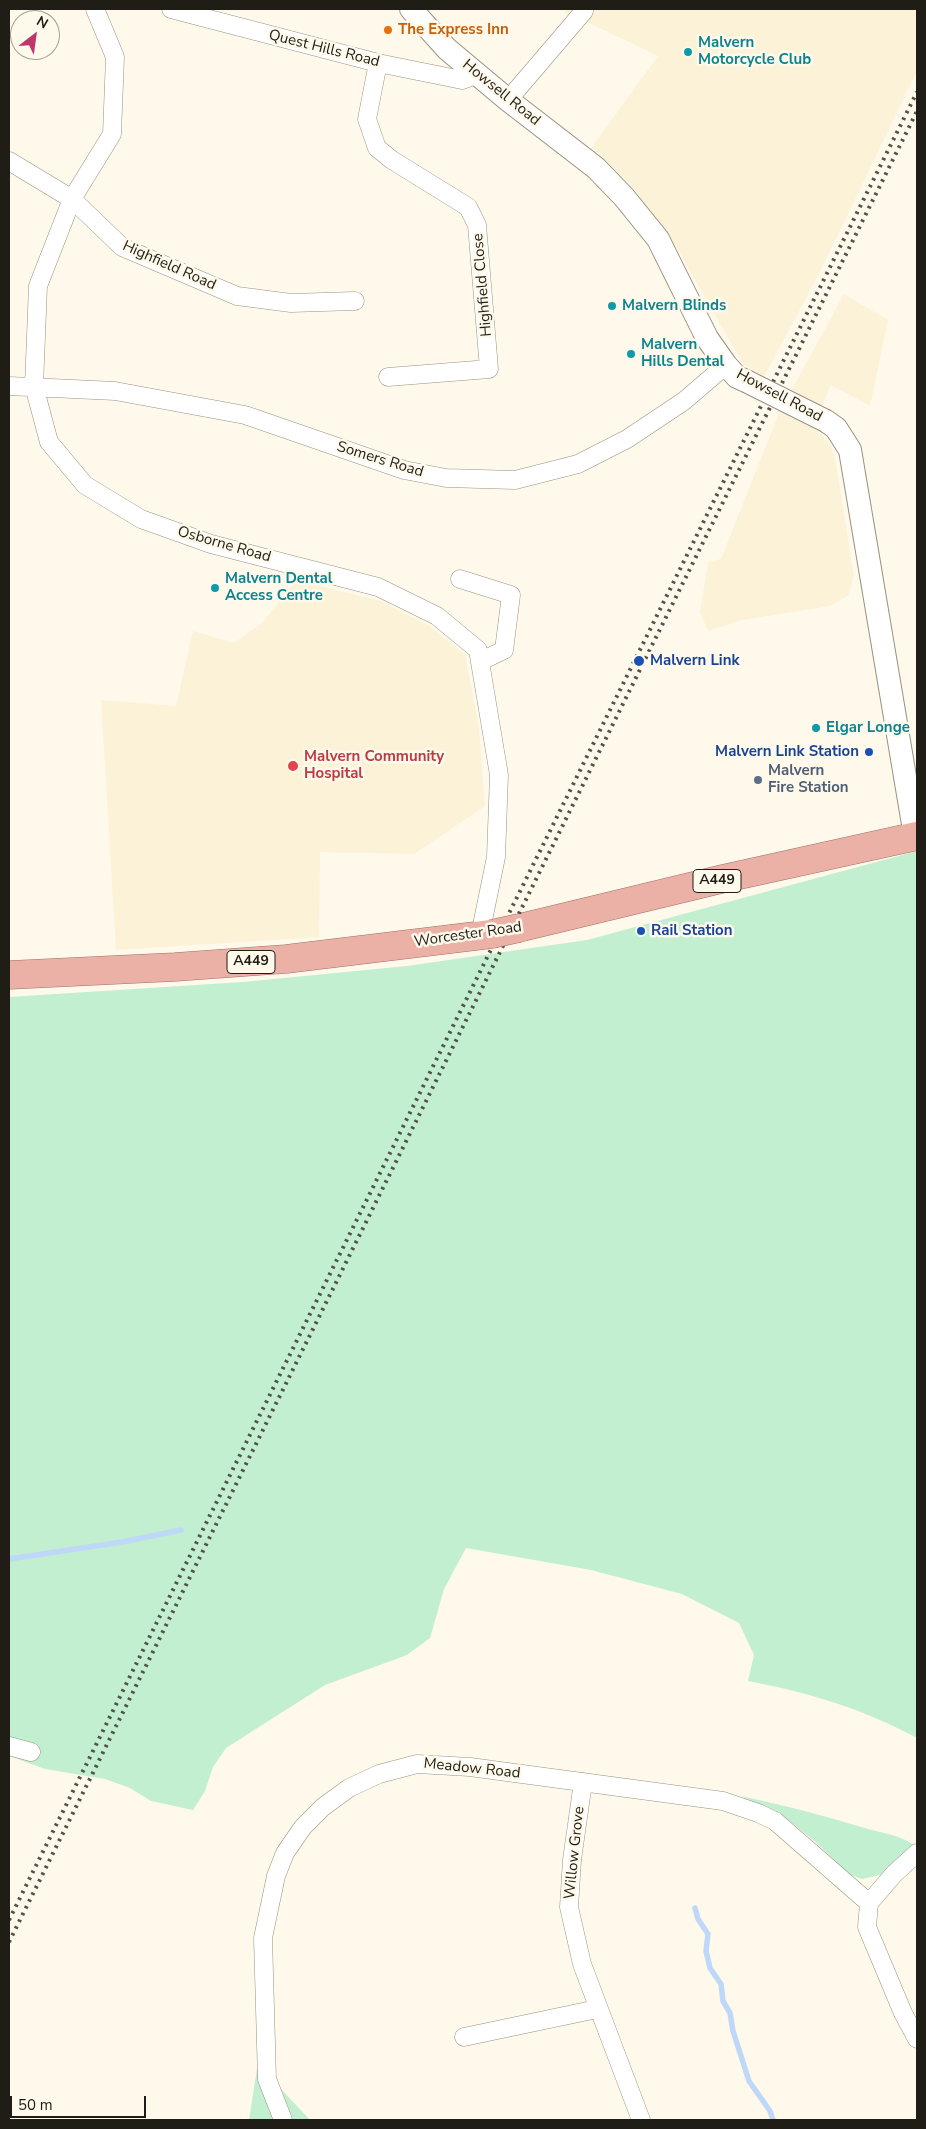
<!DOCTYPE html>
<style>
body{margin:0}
#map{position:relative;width:926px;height:2129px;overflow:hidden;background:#fef9ea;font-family:"Nunito Sans",sans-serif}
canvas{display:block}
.frame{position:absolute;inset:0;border:10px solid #201d16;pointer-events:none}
.north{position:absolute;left:10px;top:10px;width:50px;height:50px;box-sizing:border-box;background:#fef9ea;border:1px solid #a5a195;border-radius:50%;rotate:30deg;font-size:14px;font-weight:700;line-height:20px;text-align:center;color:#201d16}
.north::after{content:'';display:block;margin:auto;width:18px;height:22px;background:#c0356e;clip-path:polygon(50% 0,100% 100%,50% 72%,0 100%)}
.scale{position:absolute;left:10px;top:2096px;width:136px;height:22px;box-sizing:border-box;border:2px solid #201d16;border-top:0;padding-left:6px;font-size:15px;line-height:18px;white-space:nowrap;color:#201d16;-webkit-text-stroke:4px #fef9ea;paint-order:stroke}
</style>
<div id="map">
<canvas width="926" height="2129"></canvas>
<div class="frame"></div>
<div class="north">N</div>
<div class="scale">50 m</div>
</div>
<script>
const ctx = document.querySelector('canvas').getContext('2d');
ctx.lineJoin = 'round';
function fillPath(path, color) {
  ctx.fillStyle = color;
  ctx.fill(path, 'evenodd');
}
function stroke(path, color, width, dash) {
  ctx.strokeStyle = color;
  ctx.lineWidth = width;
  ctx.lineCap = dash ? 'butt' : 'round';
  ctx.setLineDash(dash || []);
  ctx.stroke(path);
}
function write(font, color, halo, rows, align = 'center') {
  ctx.font = font + ' "Nunito Sans",sans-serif';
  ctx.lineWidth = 5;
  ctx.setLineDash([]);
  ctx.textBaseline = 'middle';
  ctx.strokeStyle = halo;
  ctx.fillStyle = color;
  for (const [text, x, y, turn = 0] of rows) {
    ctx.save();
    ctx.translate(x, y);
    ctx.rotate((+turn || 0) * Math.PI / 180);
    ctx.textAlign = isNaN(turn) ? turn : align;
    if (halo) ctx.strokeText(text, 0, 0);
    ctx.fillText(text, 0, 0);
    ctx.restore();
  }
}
const built = new Path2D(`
 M566,9H917V71L819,274L764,377L743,364L677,248L634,188L592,147L658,56L585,21L583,23L566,14Z
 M844,294L888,320L870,406L831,385L821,406L818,432L831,445L836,464L854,576L848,596L831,605L819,608L742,620L708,631L700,612L708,562L721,559L779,413Z
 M297,580L380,601L428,625L465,655L479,727L485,806L414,854L320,852L319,937L116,950L101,700L176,706L193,631L234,643L262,623Z`);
const green = new Path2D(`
 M917,851V1738C864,1709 807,1692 748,1681L754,1655L739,1623L682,1594L591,1570L466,1548L444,1589L430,1638L407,1655L325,1685L226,1748L213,1767L205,1791L193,1810L151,1801L130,1788L105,1779L45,1769L9,1756V997L243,982L407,966L587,940Z
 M741,1796C784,1805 826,1816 868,1829C883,1833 903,1836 915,1846L880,1875L862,1879L848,1874L818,1844L790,1821Z
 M258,2062L274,2120H249Z
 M281,2089L310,2120H293Z`);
const stream = new Path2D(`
 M9,1559L122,1542L181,1530
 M695,1908L698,1919L708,1934L706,1951L710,1968L721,1984L723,2001L730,2013L733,2031L749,2081L770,2111L773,2120`);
const minor = new Path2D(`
 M95,9L115,57L112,134L72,199L38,286L34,386L49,442L85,485L141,519L211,544L378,587L437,616L478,650L499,775L496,857L480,935
 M171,9L378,63L462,80L478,74
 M378,63L367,119L377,148L392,160L468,207L477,225L489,369L388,377
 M508,100L584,11
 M9,161L72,199L122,247L237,296L291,303L355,301
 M9,386L115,391L245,415L404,470L446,478L515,480L578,464L627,439L684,401L726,365
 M460,579L511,595L504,650L481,661
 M9,1746L31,1752
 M583,1782L572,1860L569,1907L582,1964L641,2120
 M917,1853L894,1874L869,1903L867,1927L903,2013L917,2039
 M464,2037L597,2009
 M283,2120L267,2079L263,1938L276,1876L285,1853L303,1827L323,1807L349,1788L379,1774L417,1764L470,1767L723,1801L758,1813L775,1821L869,1903`);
const tertiary = new Path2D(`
 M411,9L447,49L508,100L596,168L624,197L658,239L707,338L726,365L737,377L746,381
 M826,421L836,428L850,450L915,836`);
const trunk = new Path2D(`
 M519,928L722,879L917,836
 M9,975L175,967L286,959L492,934`);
const rail = new Path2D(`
 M9,1920L917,92
 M9,1942L917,111`);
const tertiaryBridge = new Path2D(`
 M746,381L826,421`);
const trunkBridge = new Path2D(`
 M492,934L519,928`);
const markers = [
 [388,30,5,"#e8710a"],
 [688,52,5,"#0f9aa8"],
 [612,306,5,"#0f9aa8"],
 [631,354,5,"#0f9aa8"],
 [215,588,5,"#0f9aa8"],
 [639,661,6,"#1a4fb4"],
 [816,728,5,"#0f9aa8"],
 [869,752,5,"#1a4fb4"],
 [293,766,6,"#e0444e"],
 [758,780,5,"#5c6f8a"],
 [641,931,5,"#1a4fb4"]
];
const shields = [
 [717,881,48],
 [251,962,48]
];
const shieldNames = [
 ["A449",717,881],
 ["A449",251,962]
];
const foodNames = [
 ["The Express Inn",398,30]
];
const cultureNames = [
 ["Malvern",698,43],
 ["Motorcycle Club",698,60],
 ["Malvern Blinds",622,306],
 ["Malvern",641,345],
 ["Hills Dental",641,362],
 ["Malvern Dental",225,579],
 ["Access Centre",225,596],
 ["Elgar Longe",826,728]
];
const streetNames = [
 ["Quest Hills Road",324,49,14],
 ["Howsell Road",501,93,39],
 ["Highfield Road",169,266,24],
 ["Highfield Close",483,285,-95],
 ["Howsell Road",779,396,28],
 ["Somers Road",380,460,17],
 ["Osborne Road",224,545,16],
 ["Worcester Road",468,935,-8],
 ["Meadow Road",472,1769,6],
 ["Willow Grove",575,1853,-84]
];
const transitNames = [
 ["Malvern Link",650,661],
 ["Malvern Link Station",859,752,"right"],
 ["Rail Station",651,931]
];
const healthNames = [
 ["Malvern Community",304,757],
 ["Hospital",304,774]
];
const serviceNames = [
 ["Malvern",768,771],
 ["Fire Station",768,788]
];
fillPath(built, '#fbf2d7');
fillPath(green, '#c1efcf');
stroke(stream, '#bfd8f9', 5.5);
stroke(minor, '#989281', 19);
stroke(tertiary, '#989281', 24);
stroke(trunk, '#a17065', 29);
stroke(minor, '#fff', 18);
stroke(tertiary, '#fff', 22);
stroke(trunk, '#ebb0a6', 28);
stroke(rail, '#555148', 4, [2.5, 5]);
stroke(tertiaryBridge, '#989281', 24, []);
stroke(trunkBridge, '#a17065', 29, []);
stroke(tertiaryBridge, '#fff', 22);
stroke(trunkBridge, '#ebb0a6', 28);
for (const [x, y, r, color] of markers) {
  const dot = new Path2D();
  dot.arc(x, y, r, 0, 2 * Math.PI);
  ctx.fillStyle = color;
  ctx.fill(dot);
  stroke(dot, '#fef9ea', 2);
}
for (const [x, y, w] of shields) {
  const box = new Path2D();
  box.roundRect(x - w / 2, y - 11.5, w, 23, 4);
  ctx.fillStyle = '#fef9ea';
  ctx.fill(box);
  stroke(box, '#201d16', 1);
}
write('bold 14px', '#201d16', null, shieldNames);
write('bold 15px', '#c56008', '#fef9ea', foodNames, 'left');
write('bold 15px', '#0d838f', '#fef9ea', cultureNames, 'left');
write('15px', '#201d16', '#fef9ea', streetNames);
write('bold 15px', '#164399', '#fef9ea', transitNames, 'left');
write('bold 15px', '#be3a42', '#fef9ea', healthNames, 'left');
write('bold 15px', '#4e5e75', '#fef9ea', serviceNames, 'left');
</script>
